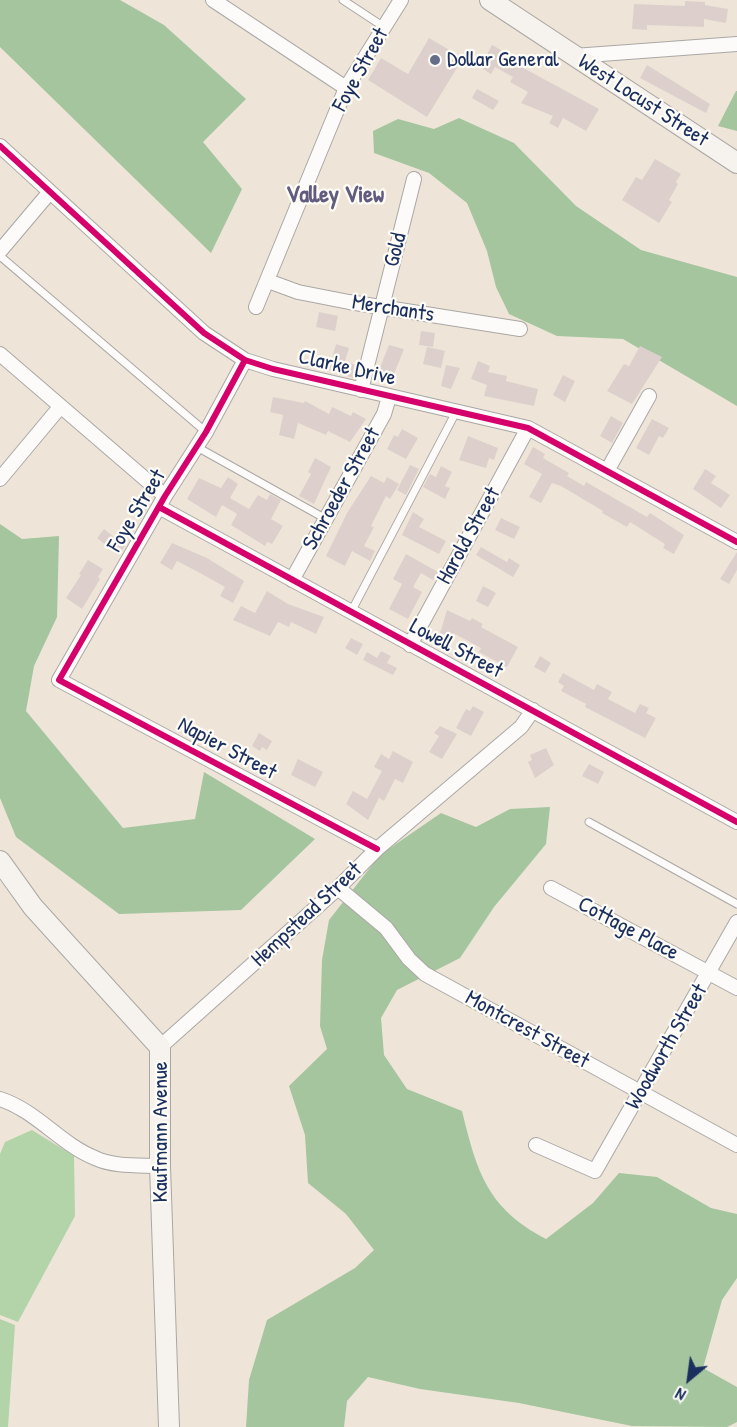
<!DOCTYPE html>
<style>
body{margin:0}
#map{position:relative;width:737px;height:1427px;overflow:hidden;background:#eee5d8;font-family:"Patrick Hand",sans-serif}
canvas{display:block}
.north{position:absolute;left:659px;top:1349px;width:60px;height:60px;-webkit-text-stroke:4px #fdfcf7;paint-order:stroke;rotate:209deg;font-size:16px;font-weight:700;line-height:24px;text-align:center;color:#1b2f5e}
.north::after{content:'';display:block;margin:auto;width:21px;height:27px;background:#1b2f5e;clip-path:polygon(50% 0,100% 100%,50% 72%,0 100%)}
</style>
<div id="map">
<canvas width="737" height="1427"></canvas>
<div class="north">N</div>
</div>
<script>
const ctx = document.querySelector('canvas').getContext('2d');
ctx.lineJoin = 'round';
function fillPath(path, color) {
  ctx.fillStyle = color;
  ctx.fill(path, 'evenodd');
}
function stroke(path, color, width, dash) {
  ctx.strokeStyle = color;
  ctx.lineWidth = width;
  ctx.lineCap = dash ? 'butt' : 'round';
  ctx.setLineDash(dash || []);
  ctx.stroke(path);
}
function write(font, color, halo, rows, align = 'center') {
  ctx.font = font + ' "Patrick Hand",sans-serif';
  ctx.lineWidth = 4.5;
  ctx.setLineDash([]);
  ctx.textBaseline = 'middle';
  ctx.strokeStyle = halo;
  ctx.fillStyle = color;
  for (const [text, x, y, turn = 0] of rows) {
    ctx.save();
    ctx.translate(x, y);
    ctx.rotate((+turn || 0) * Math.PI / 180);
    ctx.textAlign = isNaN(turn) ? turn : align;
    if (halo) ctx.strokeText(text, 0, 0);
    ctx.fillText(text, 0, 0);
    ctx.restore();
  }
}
const green = new Path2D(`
 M32,1130L74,1156L75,1216L18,1322L0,1315V1154L5,1142Z
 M0,1319L15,1325L8,1427H0Z`);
const forest = new Path2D(`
 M0,0H120L164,25L246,99L203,142L242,189L211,253L0,47Z
 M736,91H737V131L718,126Z
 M459,118L514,143L576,206L641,250L737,277V406L623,339L557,336L509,314L496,287L487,251L467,203L429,173L374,153L373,131L398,119L434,129Z
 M0,524L22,539L59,536L57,617L34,666L26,711L123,828L195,819L204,772L315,839L241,910L119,914L16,837L0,798Z
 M550,807L546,844L494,907L460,958L397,990L381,1018L384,1055L407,1089L462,1111C477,1172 487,1208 546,1239L593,1203L619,1173L657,1177L711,1208L737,1214V1278L722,1300L703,1368L737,1387V1422L727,1427L632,1426L519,1403L420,1389L368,1377L347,1401L344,1427H246L249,1380L267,1320L355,1268L374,1250L346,1214L308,1183L305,1135L289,1086L327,1049L320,1026L322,960L329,920L380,855L441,813L476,827L510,809Z`);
const building = new Path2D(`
 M685,1L705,2V5L728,9L726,23L704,19V27L647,25V30L632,29L634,4L685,6Z
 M429,38L463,58L427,117L368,80L381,58L408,74Z
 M492,45L508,54L505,58L599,109L586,131L563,118L558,128L549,123L553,116L521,103L528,92L510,82L513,77L495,67L491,74L480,67Z
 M647,65L710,104L706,113L640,78Z
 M477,89L499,101L493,110L472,98Z
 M655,159L681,174L676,182L678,184L669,200L672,202L659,223L622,200L636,177L642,180Z
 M319,312L338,316L335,331L316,327Z
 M421,331L435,333L433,347L419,345Z
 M336,344L349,348L345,361L358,366L353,378L329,370Z
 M389,345L404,349L392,379L377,375Z
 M640,346L662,357L632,404L607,391L624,364L629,366Z
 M427,347L445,351L441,368L423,364Z
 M478,361L490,366L488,372L507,376L506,381L538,389L534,406L484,396L487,385L471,379Z
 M446,365L460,368L451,389L441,386Z
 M563,375L575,381L565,402L553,395Z
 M273,397L304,403L305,401L329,414L332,407L351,416L353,412L366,419L350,442L328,431L326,435L298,423L294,439L279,435L283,415L270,412Z
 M611,416L623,423L612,443L600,436Z
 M652,419L669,428L663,438L659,436L649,455L636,448Z
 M402,429L418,438L406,459L387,449L394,435L398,437Z
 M468,436L498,448L494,460L489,458L486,468L459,460Z
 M533,447L545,454L543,458L569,473L567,476L584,486L586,482L647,517L650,513L684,535L674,554L663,548L665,544L630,522L627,527L602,513L603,511L561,486L552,483L541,503L529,497L542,474L524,464Z
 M315,458L331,467L314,504L299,496L311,474L308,472Z
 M410,465L419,469L406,495L397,490Z
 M441,466L452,472L445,486L450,488L445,499L423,487L430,474L436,477Z
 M705,469L716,476L711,483L730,495L721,508L693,489Z
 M371,476L384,483L387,477L399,484L390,499L386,496L371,526L374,527L364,546L375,551L370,561L352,551L345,566L326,556L347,513Z
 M228,477L238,484L230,498L249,509L258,495L267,500L270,494L281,500L271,519L283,526L272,544L267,542L265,546L231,525L237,514L222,505L216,517L187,499L199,478L221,488Z
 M413,512L424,519L419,527L446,541L439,554L402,535Z
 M501,518L520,527L514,539L495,530Z
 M104,529L125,546L118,555L97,538Z
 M172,543L207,558L244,581L233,603L220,596L225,587L200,573L177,561L172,570L160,563Z
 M481,547L507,562L509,558L520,565L513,577L476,555Z
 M737,552V570L729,584L720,579Z
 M406,554L438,572L433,580L421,573L413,587L422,592L408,619L389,609L402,584L393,579Z
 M88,560L103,569L98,577L100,579L82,609L66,598L81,575L79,574Z
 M483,586L496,593L488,607L476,601Z
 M267,591L288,604L324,617L316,634L291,622L289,627L278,622L270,636L233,620L241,606L255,613Z
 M447,610L470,621L472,618L483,624L481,627L518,647L507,667L479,652L481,648L453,633L451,638L440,633Z
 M351,638L363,644L357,655L345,648Z
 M381,651L391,656L387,663L397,668L393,675L363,660L367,652L377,658Z
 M540,656L551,663L545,673L534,667Z
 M563,673L594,690L597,684L612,692L608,699L635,713L640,704L649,708L646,713L656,718L645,738L585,707L586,704L561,691L564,686L558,682Z
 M473,706L484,712L471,736L456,728L466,709L470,711Z
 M440,726L457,734L442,759L429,752L439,736L434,733Z
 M259,733L272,741L267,750L262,747L260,751L252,746Z
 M546,748L554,765L535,778L528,762L532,760L530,755Z
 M393,751L413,762L403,783L395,779L384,801L379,798L368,820L346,804L353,791L367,799L382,771L374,767L381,754L389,759Z
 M298,759L323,772L315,787L291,775Z
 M589,764L604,772L598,784L582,776Z`);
const lane = new Path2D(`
 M343,0L384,27
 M0,256L206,432
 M197,447L326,519
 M351,612L456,412
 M589,822L737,904`);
const street = new Path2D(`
 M213,0L346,88
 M574,56L737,44
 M0,146L204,333L245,360L273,369L528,428L737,542
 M0,251L49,193
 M268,281L298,292L349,302L520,329
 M256,307L346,88L401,0
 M0,354L165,496
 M245,360L206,432L165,496L59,680L377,849
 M361,390L414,179
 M607,471L649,396
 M0,479L60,407
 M159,507L737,822
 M292,580L384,414L389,397
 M410,645L528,428
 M338,888L386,928L409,959L425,974L737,1145
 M551,888L737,988
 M160,1047L338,888L377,849L521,727L533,710
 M0,1099C37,1111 60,1144 95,1158C114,1167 139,1165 160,1166
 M536,1145L595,1171L737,922`);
const secondary = new Path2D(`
 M490,0L737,163
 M0,861L33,907L160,1047V1166L169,1427`);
const cycleway = new Path2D(`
 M0,146L204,333L245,360L273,369L528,428L737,542
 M245,360L206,432L165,496L59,680L377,849
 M159,507L737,822`);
const markers = [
 [435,60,6,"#656f89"]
];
const poiNames = [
 ["Dollar General",447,60]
];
const streetNames = [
 ["Foye Street",361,70,-61],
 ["West Locust Street",643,101,33],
 ["Gold",396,250,-76],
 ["Merchants",393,309,9],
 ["Clarke Drive",347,368,13],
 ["Schroeder Street",342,489,-61],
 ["Foye Street",137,511,-59],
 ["Harold Street",469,536,-61],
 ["Lowell Street",456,649,28],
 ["Napier Street",227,749,28],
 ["Hempstead Street",307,915,-43],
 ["Cottage Place",628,929,28],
 ["Montcrest Street",527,1030,29],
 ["Woodworth Street",667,1047,-60],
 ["Kaufmann Avenue",161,1132,-90]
];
const neighbourhoodNames = [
 ["Valley View",335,196]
];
fillPath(green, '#b2d4a8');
fillPath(forest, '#a4c59e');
fillPath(building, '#ddd0cc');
stroke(lane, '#aaa7a5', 9);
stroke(street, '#aaa7a5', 16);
stroke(secondary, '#aaa7a5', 22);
stroke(lane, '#fcfbf9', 7);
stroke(street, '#fcfbf9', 14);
stroke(secondary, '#f6f3ee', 20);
stroke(cycleway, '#d6006c', 6);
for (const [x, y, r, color] of markers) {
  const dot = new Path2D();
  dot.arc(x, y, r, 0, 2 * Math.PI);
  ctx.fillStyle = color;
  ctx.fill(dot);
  stroke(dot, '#fdfcf7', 2);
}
write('22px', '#1b2f5e', '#fdfcf7', poiNames, 'left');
write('22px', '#1b2f5e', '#fdfcf7', streetNames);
write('bold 24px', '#605b7f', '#fdfcf7', neighbourhoodNames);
</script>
